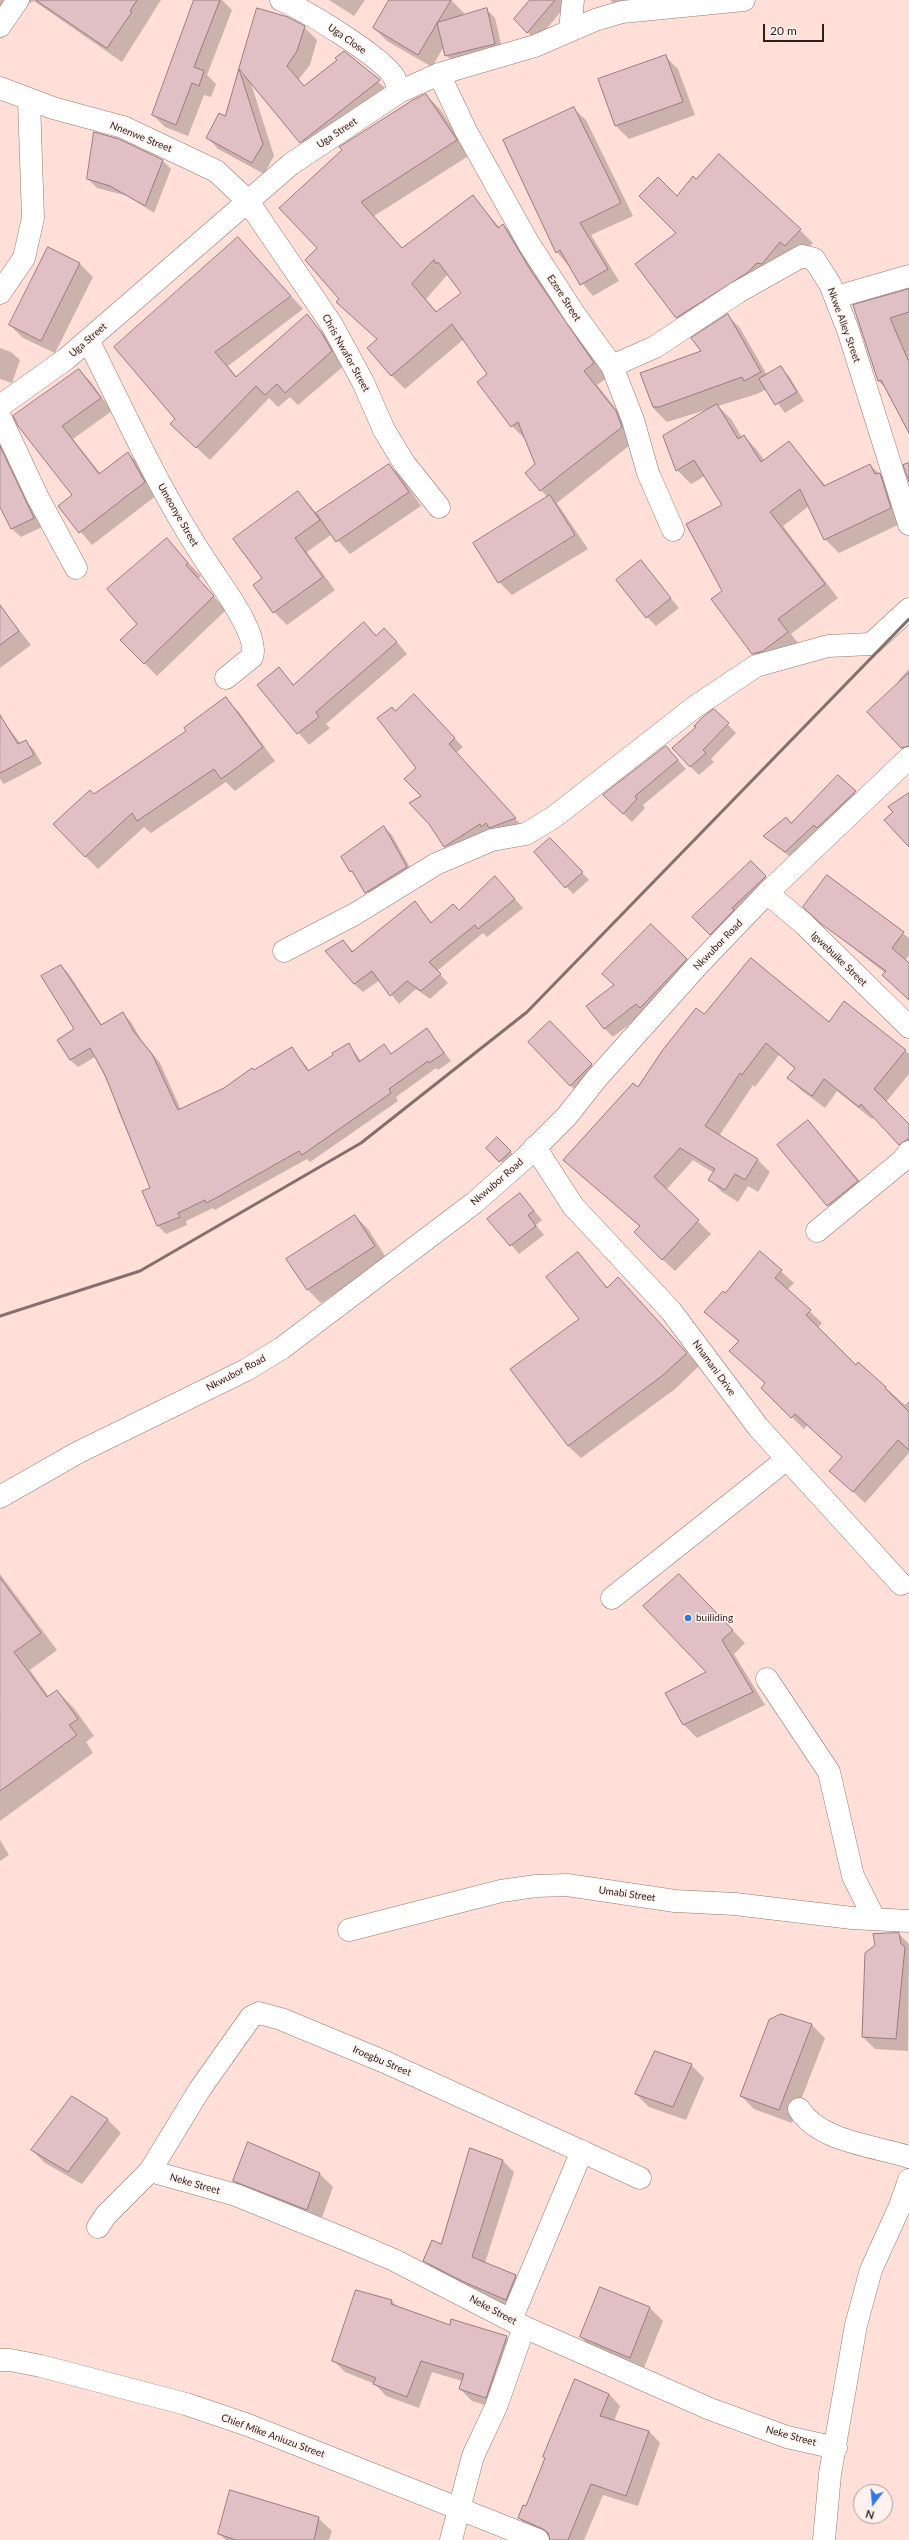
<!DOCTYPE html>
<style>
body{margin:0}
#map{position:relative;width:909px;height:2540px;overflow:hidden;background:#ffdfd7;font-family:Lato,sans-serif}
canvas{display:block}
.north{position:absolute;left:853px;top:2484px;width:40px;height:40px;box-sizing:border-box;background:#fef1ee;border:1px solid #a99d9a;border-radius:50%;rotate:196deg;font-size:11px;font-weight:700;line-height:16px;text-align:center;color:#2a1f1c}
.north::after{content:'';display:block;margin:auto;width:14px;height:18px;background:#2d78e4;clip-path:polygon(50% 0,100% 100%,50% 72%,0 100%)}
.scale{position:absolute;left:763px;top:24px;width:61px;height:18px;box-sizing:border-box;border:2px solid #2a1f1c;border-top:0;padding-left:5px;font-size:12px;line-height:14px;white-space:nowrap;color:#2a1f1c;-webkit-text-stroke:3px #fef1ee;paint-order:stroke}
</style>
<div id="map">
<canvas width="909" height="2540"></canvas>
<div class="north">N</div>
<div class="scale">20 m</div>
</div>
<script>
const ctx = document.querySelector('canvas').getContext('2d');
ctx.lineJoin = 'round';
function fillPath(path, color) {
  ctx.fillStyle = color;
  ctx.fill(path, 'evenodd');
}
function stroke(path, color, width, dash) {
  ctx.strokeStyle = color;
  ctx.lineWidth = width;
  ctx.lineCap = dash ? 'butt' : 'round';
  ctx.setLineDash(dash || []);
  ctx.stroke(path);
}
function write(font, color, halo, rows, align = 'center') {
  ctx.font = font + ' Lato,sans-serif';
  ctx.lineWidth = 3;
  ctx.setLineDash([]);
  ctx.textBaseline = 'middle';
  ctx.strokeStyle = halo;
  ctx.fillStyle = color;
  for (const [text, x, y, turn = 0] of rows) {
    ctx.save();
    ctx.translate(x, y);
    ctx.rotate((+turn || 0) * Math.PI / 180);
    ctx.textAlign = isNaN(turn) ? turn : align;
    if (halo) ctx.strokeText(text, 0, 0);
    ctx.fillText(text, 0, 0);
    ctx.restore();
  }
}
const shadow = new Path2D(`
 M0,0H161L122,62L34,1L22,7L2,39L0,37Z
 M195,0H222L232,10L207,75L216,84L211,97L204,95L188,136L165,127L153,115Z
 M329,0H365L354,16Z
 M390,0H451L464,13L462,17L486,9L495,18L503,52L455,64L446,55L444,46L432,67L387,41L374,28Z
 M532,0H571L536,41L515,19Z
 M610,0H709L615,5Z
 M304,27L317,40L310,65L299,79L305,87L338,61L344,52L392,94L314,155L250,80L274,156L264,174L218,149L207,137L226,118L239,71L244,76Z
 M665,56L678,69L695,115L629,139L616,126Z
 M426,95L440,109L470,155L374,216L403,249L472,196L500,228L503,225L517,239L608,377L597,385L630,426L635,441L557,503L588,549L512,595L499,582L548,498L526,473L537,464L526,440L512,426L489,374L464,339L405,389L391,375L378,339L341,299L319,249ZM448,274L463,294L437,312L426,299Z
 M573,108L586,120L633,216L591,235L619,281L593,296L557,252Z
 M162,160L171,169L154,213L128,196L97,188L88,179Z
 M800,230L813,243L798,258L690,330L677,317V233Z
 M48,248L80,264L93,277L55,353L23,338L10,325Z
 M251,252L303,309L228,366L237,377L307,315L334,346L345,365L298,405L290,397L278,407L269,398L210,460L185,437L176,419Z
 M909,289V434L886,388L878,381L854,306Z
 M727,315L740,328L767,375L780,367L789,376L804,401L785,413L767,389L757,394L718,406L731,419L742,437L744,436L757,450L765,461L789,442L826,486L870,465L893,487L904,522L839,553L825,539L809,506L783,526L838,598L791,634L801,647L767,667L753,653L723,591L724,505L705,476L691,484L677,470L709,409L667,422L654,409L641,374L703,351Z
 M0,348L11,352L20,360L12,383L0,379Z
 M79,370L91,382L112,411L73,439L101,474L128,453L140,465L157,495L92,545L59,506L73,495L19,425Z
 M0,442L42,527L21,537L12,529L0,505Z
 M389,465L402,478L421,506L350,554L332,534L307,552L335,590L287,625L274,612L264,578L298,492L317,514Z
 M167,540L201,576L198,579L226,610L157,676L122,640L139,624Z
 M641,562L679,608L656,626L647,617Z
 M0,606L31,645L0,668Z
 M364,624L377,636L396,641L407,654L326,724L330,728L309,745L258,685L279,668L294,685Z
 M909,669V755L869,712L900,683L898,681Z
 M226,699L239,712L275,761L235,791L226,782L151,833L144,827L98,869L85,856L94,795L187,731Z
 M422,704L463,747L456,753L523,827L454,855L445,846L422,796L417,768Z
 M714,710L736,733L711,759L714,762L699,775L690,766Z
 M3,721L21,744L26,741L34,750L42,764L4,784L0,779V723Z
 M666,747L686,769L643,805L645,808L632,822L604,795Z
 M838,776L864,801L794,860L764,836L791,824Z
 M384,827L392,835L414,875L374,900L342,857Z
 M550,839L589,880L573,894L536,852Z
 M764,875L778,890L723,947L694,917Z
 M827,876L909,938V955L905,961L909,964V1000L883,975L885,973L817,919Z
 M495,877L523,908L487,937L483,933L437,971L448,983L430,999L416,989L399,1004L380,980L363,992L354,984L343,941L354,952L415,903L433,924L459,911Z
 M651,926L695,968L645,1012L613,1037L604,1028L615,985Z
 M61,966L69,974L102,1025L123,1014L131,1022L142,1041L160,1063L181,1110L225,1089L292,1048L310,1071L349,1044L362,1062L384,1046L392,1054L427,1029L451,1061L438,1070L436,1068L396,1097L398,1101L310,1162L307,1159L224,1205L215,1210L213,1208L186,1221L187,1225L166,1234L158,1226L144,1192L152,1188L117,1108L120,1107L95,1057L78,1067L70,1060L75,1030Z
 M844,1003L909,1054V1074L886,1102L909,1125V1153L874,1116L872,1119L837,1091L825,1108L801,1090L789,1078L795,1069L779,1055L755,1087L753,1085L719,1136L758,1160L770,1172L758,1192L748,1186L738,1202L722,1192L710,1180L714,1173L693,1160L666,1190L711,1234L675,1271L647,1245L640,1227L565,1160L638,1089L704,1016L829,1023Z
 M550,1023L600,1074L579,1094L529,1043Z
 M808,1121L871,1194L841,1219L778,1146Z
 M497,1139L514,1155L504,1165L487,1148Z
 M520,1194L542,1220L536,1225L544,1235L519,1254L489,1219Z
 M355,1216L368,1229L387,1259L321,1303L308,1290L287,1260Z
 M761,1253L794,1283L787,1290L822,1323L817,1328L856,1366L858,1363L905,1405L909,1401V1453L865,1503L831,1471L843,1458L807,1425L804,1429L762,1388L766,1384L743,1363L739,1342L706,1312L726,1294Z
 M578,1254L608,1288L630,1291L699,1366L675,1389L581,1458L568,1446L581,1319Z
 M0,1574L57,1650L30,1670L49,1697L57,1691L74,1708L94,1736L86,1742L93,1753L0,1821Z
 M692,1588L745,1643L734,1654L765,1705L697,1738L684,1725L707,1672Z
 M0,1840L9,1855L0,1861Z
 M899,1934L909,1944L908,2051L875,2049L863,2037Z
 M781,2015L812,2025L825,2038L792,2123L754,2109L741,2096Z
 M691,2065L704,2078L686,2120L649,2107L636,2094Z
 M72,2097L108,2120L121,2133L82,2184L45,2163L32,2150Z
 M470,2149L503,2161L514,2172L485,2263L516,2276L527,2287L517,2310L476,2293L435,2272L424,2260L442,2245Z
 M320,2174L333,2187L320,2223L247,2194L234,2181Z
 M600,2288L650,2308L663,2321L643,2370L594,2350L581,2337Z
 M392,2301L399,2308L450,2327L506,2337L518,2349L498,2409L472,2401L460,2389L462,2381L432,2372L419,2408L386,2396L375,2384L345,2372L333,2360Z
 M576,2381L609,2394L620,2406L614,2421L649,2431L660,2443L638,2506L603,2495L584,2540H551L530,2530L519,2518L526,2508L546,2459L544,2457Z
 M318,2518L332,2531L329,2540H226L219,2534Z`);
const building = new Path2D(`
 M36,0H137L130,11L132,12L107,48Z
 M194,0H220L194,67L204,71L199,86L192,83L176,125L152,115Z
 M389,0H451L418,55L373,28Z
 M530,0H555L527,33L514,19Z
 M257,8L288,17L305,26L297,51L287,66L304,86L337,60L335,58L344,51L380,80L300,143L239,69Z
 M487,8L495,44L445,56L437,23Z
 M666,55L683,102L615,126L598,79Z
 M239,69L263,144L252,163L206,138L219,113L225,116Z
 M426,94L457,140L361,202L402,248L473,195L498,228L503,224L531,271L594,363L584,371L616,411L621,424L622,427L540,491L525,473L535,464L518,422L511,427L477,382L487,374L452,324L391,376L367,348L377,339L336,302L339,299L305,260L317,248L279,208L342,150L339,147L413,100ZM434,260L436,264L438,262L461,293L436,312L412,284Z
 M574,107L621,203L580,223L608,269L580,285L560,250L556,253L503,140Z
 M94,132L119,139L163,160L145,206L110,186L87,179Z
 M719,154L801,229L785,246L780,242L762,264L757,263L747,273L676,318L635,264L676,233L639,196L658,177L677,196L693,176L696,179Z
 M238,237L291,296L215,352L236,377L307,314L321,332L332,351L285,393L277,384L265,395L256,386L196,448L170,424L175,419L114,347Z
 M48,247L80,263L41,341L9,325Z
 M909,289V312L890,318L909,362V433L881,380L878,381L853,305Z
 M728,314L761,372L744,381L742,377L659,407H653L640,373L701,351L691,338Z
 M781,366L797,392L775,405L759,379Z
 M79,369L101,398L62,426L99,474L128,452L145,482L79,533L58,506L72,495L18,426L13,416Z
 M717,404L738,439L744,435L761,462L789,441L824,486L870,464L875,474L880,473L891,508L824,540L800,489L770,512L825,584L778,619L788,632L763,651L752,654L711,599L722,591L686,524L722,505L694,460L676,471L663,436Z
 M0,446L34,518L11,529L0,507Z
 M909,463V482L903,465Z
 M389,464L409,492L336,542L316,513Z
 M298,491L320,520L295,538L323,577L273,613L253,585L262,578L233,539Z
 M550,495L575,535L498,583L473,543Z
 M167,538L188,563L186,565L214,596L144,664L120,640L137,624L107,589Z
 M641,560L671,598L646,618L616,580Z
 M0,605L19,631L0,645Z
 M364,622L376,636L384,628L397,642L316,712L319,717L297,734L257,685L279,667L293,685Z
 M909,673V746L901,748L867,712Z
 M414,694L455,738L449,744L516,818L489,828L486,823L481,827L480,824L444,847L429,824L409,803L421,796L404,779L416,768L377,718L392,707L395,711Z
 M226,697L263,747L239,766L221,779L214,769L137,821L132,813L85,857L53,824L90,790L94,794L186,731L184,728Z
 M714,709L729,723L703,750L706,753L690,767L672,748L696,727L694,726L704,716Z
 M0,715L18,744L26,740L34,755L0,773Z
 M666,746L678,760L635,796L637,799L623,814L603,795Z
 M838,775L856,791L817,828L814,825L785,852L763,836L786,817L791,823Z
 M909,793V847L884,820L893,812L888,807Z
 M384,826L407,867L365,893L352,871L350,872L341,857Z
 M550,838L583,872L565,888L534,852Z
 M751,861L766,876L732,908L734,910L710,935L692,917Z
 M827,875L904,932L892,948L909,963V1000L882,975L886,971L820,923L803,907Z
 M495,876L515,899L478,929L475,925L429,962L441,974L421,991L407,981L390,996L372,971L354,984L325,951L343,940L352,952L415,901L431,923L453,904L459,910Z
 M651,924L687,959L640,1008L636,1004L604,1029L586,1006L614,985L602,974Z
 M751,958L829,1022L844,1001L906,1050L874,1089L909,1124V1138L899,1145L861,1104L859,1107L824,1079L812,1096L787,1078L795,1068L766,1043L742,1075L740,1073L705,1126L758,1159L745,1180L735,1174L725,1190L708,1180L715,1169L680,1148L654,1177L699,1220L662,1260L634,1232L640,1226L563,1160L633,1083L638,1087L662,1051L696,1008L704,1014Z
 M61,965L101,1025L123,1012L134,1032L152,1054L178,1110L224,1088L252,1068L254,1070L292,1047L308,1071L333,1055L332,1053L349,1043L359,1062L384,1044L391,1054L427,1028L444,1053L429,1063L428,1061L389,1089L391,1093L302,1155L299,1151L216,1198L206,1203L205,1200L178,1213L180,1217L157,1226L142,1191L150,1188L105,1075L90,1048L70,1060L57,1040L74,1029L41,976Z
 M550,1021L592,1064L570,1086L528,1042Z
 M808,1120L858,1181L827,1206L777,1145Z
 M497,1137L511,1151L499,1162L486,1148Z
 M520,1193L534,1211L528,1215L536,1226L510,1246L487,1219Z
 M355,1215L375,1246L307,1290L286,1259Z
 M760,1251L782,1270L775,1278L811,1310L806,1315L856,1365L858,1362L886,1387L885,1388L909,1412V1450L898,1440L853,1492L829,1471L842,1457L795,1414L791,1418L761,1388L765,1383L729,1351L739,1341L704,1312L723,1291L725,1293Z
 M578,1252L607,1288L618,1277L687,1353L662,1376L568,1446L510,1369L579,1319L546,1277Z
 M679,1574L733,1630L722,1640L753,1692L683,1725L665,1693L706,1672L643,1606Z
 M0,1578L41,1633L14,1652L47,1697L57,1690L78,1719L69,1725L77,1735L0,1791Z
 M899,1933L901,1944L905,1947L896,2039L862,2037L865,1953L875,1945L873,1934Z
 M781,2014L812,2024L779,2110L740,2096L769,2020Z
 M655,2051L692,2064L673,2107L635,2094Z
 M72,2096L108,2119L68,2172L31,2150Z
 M248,2142L320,2173L307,2210L233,2181Z
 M470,2148L503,2160L472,2257L516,2275L506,2300L464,2282L423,2261L432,2240L441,2244Z
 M600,2287L650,2307L630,2358L580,2337Z
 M356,2290L392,2300L391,2304L450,2325L451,2319L507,2336L486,2398L459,2389L464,2374L421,2361L407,2397L373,2384L376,2378L332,2361Z
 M575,2379L609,2394L600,2416L649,2431L626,2496L591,2484L568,2540H550L548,2533L543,2529L518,2518L523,2505L526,2506L545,2458L543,2457Z
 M230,2490L319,2517L314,2540H236L218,2534Z`);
const minor = new Path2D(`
 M281,0C305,10 381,56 394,77C396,81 398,87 399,92
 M0,26L18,0
 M570,30L573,0
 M439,74L466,131L529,244L575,315L612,366L633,420L648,473L673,530
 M0,88L53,108L123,127L216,171L247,200L332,325L363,382L384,430L404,463L439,507
 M0,293L24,258L33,218L29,100
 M836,297L909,276
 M88,340C127,417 161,495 209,566C221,585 260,635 252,657L226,678
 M612,366L655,347L738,292L802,256L814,259L830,284L848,330L909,524
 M0,406L66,359L291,164L399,92L439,74L535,46L595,20L622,12L744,0
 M0,417L38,498L76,568
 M767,893L804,924L909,1027
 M284,951L355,914L436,864L492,840L526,834L554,817L696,706L756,666L828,646L871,644L909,609
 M535,1147L573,1206L671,1311L758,1427L901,1584
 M817,1231L902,1161L909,1152
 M0,1497L77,1453L246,1370L282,1348L474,1203L525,1158L567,1116L597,1078L699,964L767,893L909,758
 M612,1598L787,1459
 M767,1679L829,1772L853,1876L874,1918
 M349,1930L501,1891L536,1886L567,1885L675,1901L735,1904L852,1918L909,1921
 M799,2109C820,2142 875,2146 909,2157
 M150,2171L236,2195L347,2240L394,2260L524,2327L710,2409L787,2437L836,2448
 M98,2227L106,2215L150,2171L200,2089L251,2017L259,2013L281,2019L385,2062L640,2178
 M511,2320L582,2151
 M0,2360H10L41,2366L186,2404L248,2425L538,2540
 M451,2540L473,2456L496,2407L524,2327
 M824,2540L830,2474L856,2325L871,2270L900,2206L909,2180`);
const rail = new Path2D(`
 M0,1316L140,1271L361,1143L527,1012L909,619`);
const markers = [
 [688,1618,4,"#2d78e4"]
];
const streetNames = [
 ["Uga Close",347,39,35],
 ["Uga Street",337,133,-34],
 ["Nnenwe Street",141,137,22],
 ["Ezere Street",564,298,57],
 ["Nkwe Alley Street",844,325,70],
 ["Uga Street",88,340,-41],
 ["Chris Nwafor Street",346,353,61],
 ["Umeonye Street",178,515,60],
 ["Nkwubor Road",718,945,-46],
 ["Igwebuike Street",839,959,44],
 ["Nkwubor Road",497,1182,-41],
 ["Nnamani Drive",714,1368,54],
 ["Nkwubor Road",236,1373,-28],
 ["Umabi Street",627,1894,8],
 ["Iroegbu Street",382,2061,23],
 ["Neke Street",195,2184,16],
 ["Neke Street",493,2310,28],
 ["Chief Mike Aniuzu Street",273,2436,20],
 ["Neke Street",791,2436,15]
];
const poiNames = [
 ["builiding",696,1618]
];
fillPath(shadow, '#0003');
fillPath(building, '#e0c0c5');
stroke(building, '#987b80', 1);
stroke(minor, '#957871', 23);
stroke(minor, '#fff', 22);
stroke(rail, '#85716c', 3);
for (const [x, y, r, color] of markers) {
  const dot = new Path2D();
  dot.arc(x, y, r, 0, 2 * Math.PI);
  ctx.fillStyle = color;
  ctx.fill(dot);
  stroke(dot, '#fef1ee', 1.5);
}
write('10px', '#2a1f1c', '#fef1ee', streetNames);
write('10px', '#2a1f1c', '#fef1ee', poiNames, 'left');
</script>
